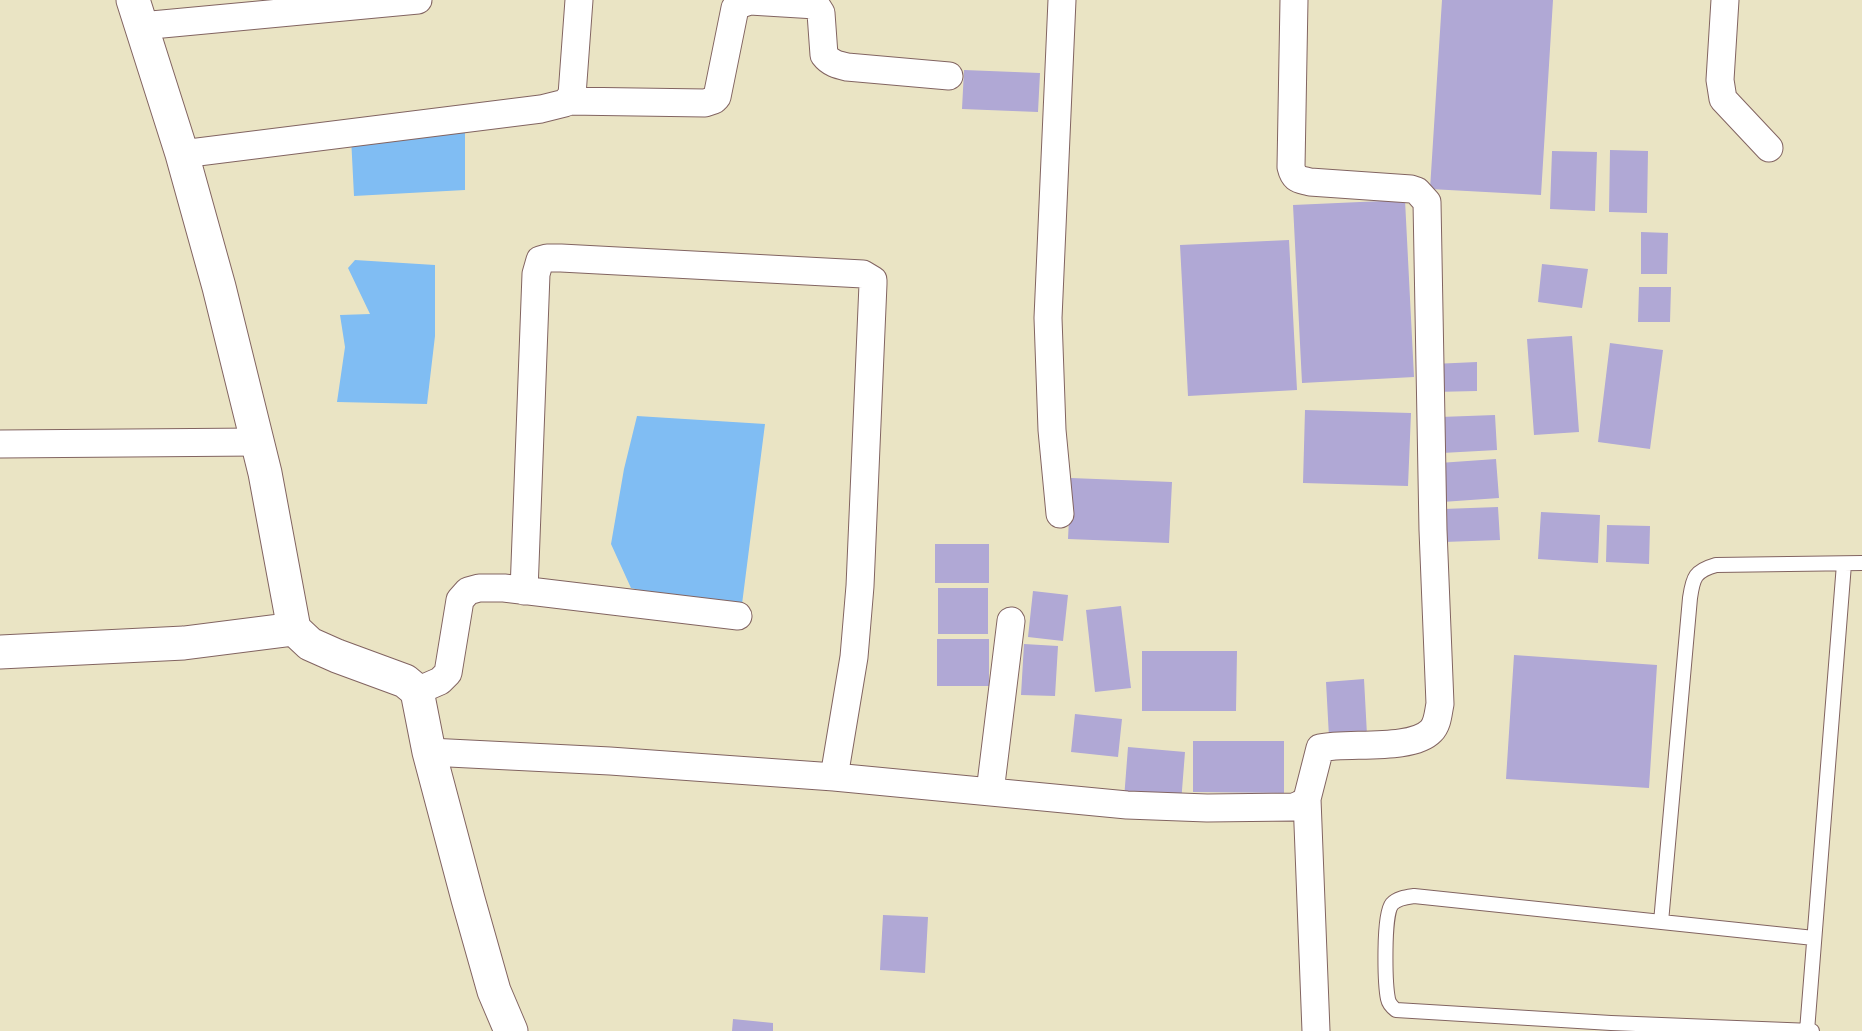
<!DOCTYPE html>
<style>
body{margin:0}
canvas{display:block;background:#eae4c4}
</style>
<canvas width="1862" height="1031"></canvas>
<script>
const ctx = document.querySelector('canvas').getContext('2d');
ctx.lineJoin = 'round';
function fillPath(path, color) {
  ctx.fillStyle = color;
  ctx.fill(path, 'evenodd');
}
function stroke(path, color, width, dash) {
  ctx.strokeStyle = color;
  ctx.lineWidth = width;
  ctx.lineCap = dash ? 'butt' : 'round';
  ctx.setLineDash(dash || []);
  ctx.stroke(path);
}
const water = new Path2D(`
 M465,128V190L354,196L351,137Z
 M355,260L435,265V336L427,404L337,402L345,347L340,315L370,314L348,268Z
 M637,416L765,424L741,612L631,588L611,544L624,469Z`);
const building = new Path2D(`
 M1442,0H1553L1541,195L1430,189Z
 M964,70L1040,73L1038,112L962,109Z
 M1610,150L1648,151L1647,213L1609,212Z
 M1552,151L1597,152L1595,211L1550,209Z
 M1405,200L1414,377L1302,383L1293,205Z
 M1641,232L1668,233L1667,274H1641Z
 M1289,240L1297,390L1188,396L1180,245Z
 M1542,264L1588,269L1582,308L1538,302Z
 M1639,287H1671L1670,322H1638Z
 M1572,336L1579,432L1534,435L1527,339Z
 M1610,343L1663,350L1650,449L1598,442Z
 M1477,362V391L1433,392V364Z
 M1305,410L1411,413L1408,486L1303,483Z
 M1495,415L1497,450L1442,453L1440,417Z
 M1496,459L1499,498L1442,502L1439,463Z
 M1071,478L1172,482L1169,543L1068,539Z
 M1498,507L1500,540L1444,542L1443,509Z
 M1541,512L1600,515L1598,563L1538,559Z
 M1607,525L1650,526L1649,564L1606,562Z
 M935,544H989V583H935Z
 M938,588H988V634H938Z
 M1033,591L1068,595L1063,641L1028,637Z
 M1121,606L1131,688L1095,692L1086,610Z
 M937,639H989V686H937Z
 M1024,644L1058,646L1055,696L1021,695Z
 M1142,651H1237L1236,711H1142Z
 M1514,655L1657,665L1649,788L1506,779Z
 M1364,679L1367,735L1329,737L1326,682Z
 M1075,714L1122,719L1118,757L1071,752Z
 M1193,741H1284V793L1193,792Z
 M1128,747L1185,752L1181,803L1124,799Z
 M883,915L928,917L925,973L880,970Z
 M733,1019L773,1023V1031H732Z`);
const service = new Path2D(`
 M1661,922L1690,598C1693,577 1695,571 1716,565L1862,563
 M1807,1031L1844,564
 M1812,1031L1611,1023L1396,1010C1392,1007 1389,1004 1388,999C1385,984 1383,915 1392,904C1397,898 1407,897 1414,896L1814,938`);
const minor = new Path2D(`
 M1725,0L1720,80L1723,99L1769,148
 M141,26L418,0
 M568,101L705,103L714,100L717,97L735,8L738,5L750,1L816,5L821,13L824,55C830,63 838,65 847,67L949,76
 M182,154L541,109L565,103L572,95L579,0
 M0,444L257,442
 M1060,514L1052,430L1048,318L1062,0
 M524,591L536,274L540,260L547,258H561L863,274L873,280V284L860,586L854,657L834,777
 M417,691L440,681L448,673L460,600L468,591L479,588H504L738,616
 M429,752L610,761L834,777L1127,805L1207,808L1294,807L1301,804L1307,799L1320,748C1348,742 1412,751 1431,731C1438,724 1438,713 1440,704L1433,530L1427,202L1417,191L1411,189L1310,182C1299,179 1294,180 1291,167L1294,0
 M990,792L1011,621
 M1307,799L1316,1031`);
const tertiary = new Path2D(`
 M133,0L182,154L219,287L265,473L294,629L310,644L337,656L405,681L417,691L429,752L468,899L494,991L511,1031
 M0,652L184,643L294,629`);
fillPath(water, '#80bdf3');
fillPath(building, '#b0a8d5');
stroke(service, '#826461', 16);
stroke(minor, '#826461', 29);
stroke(tertiary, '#826461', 35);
stroke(service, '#fff', 14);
stroke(minor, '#fff', 27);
stroke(tertiary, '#fff', 33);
</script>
